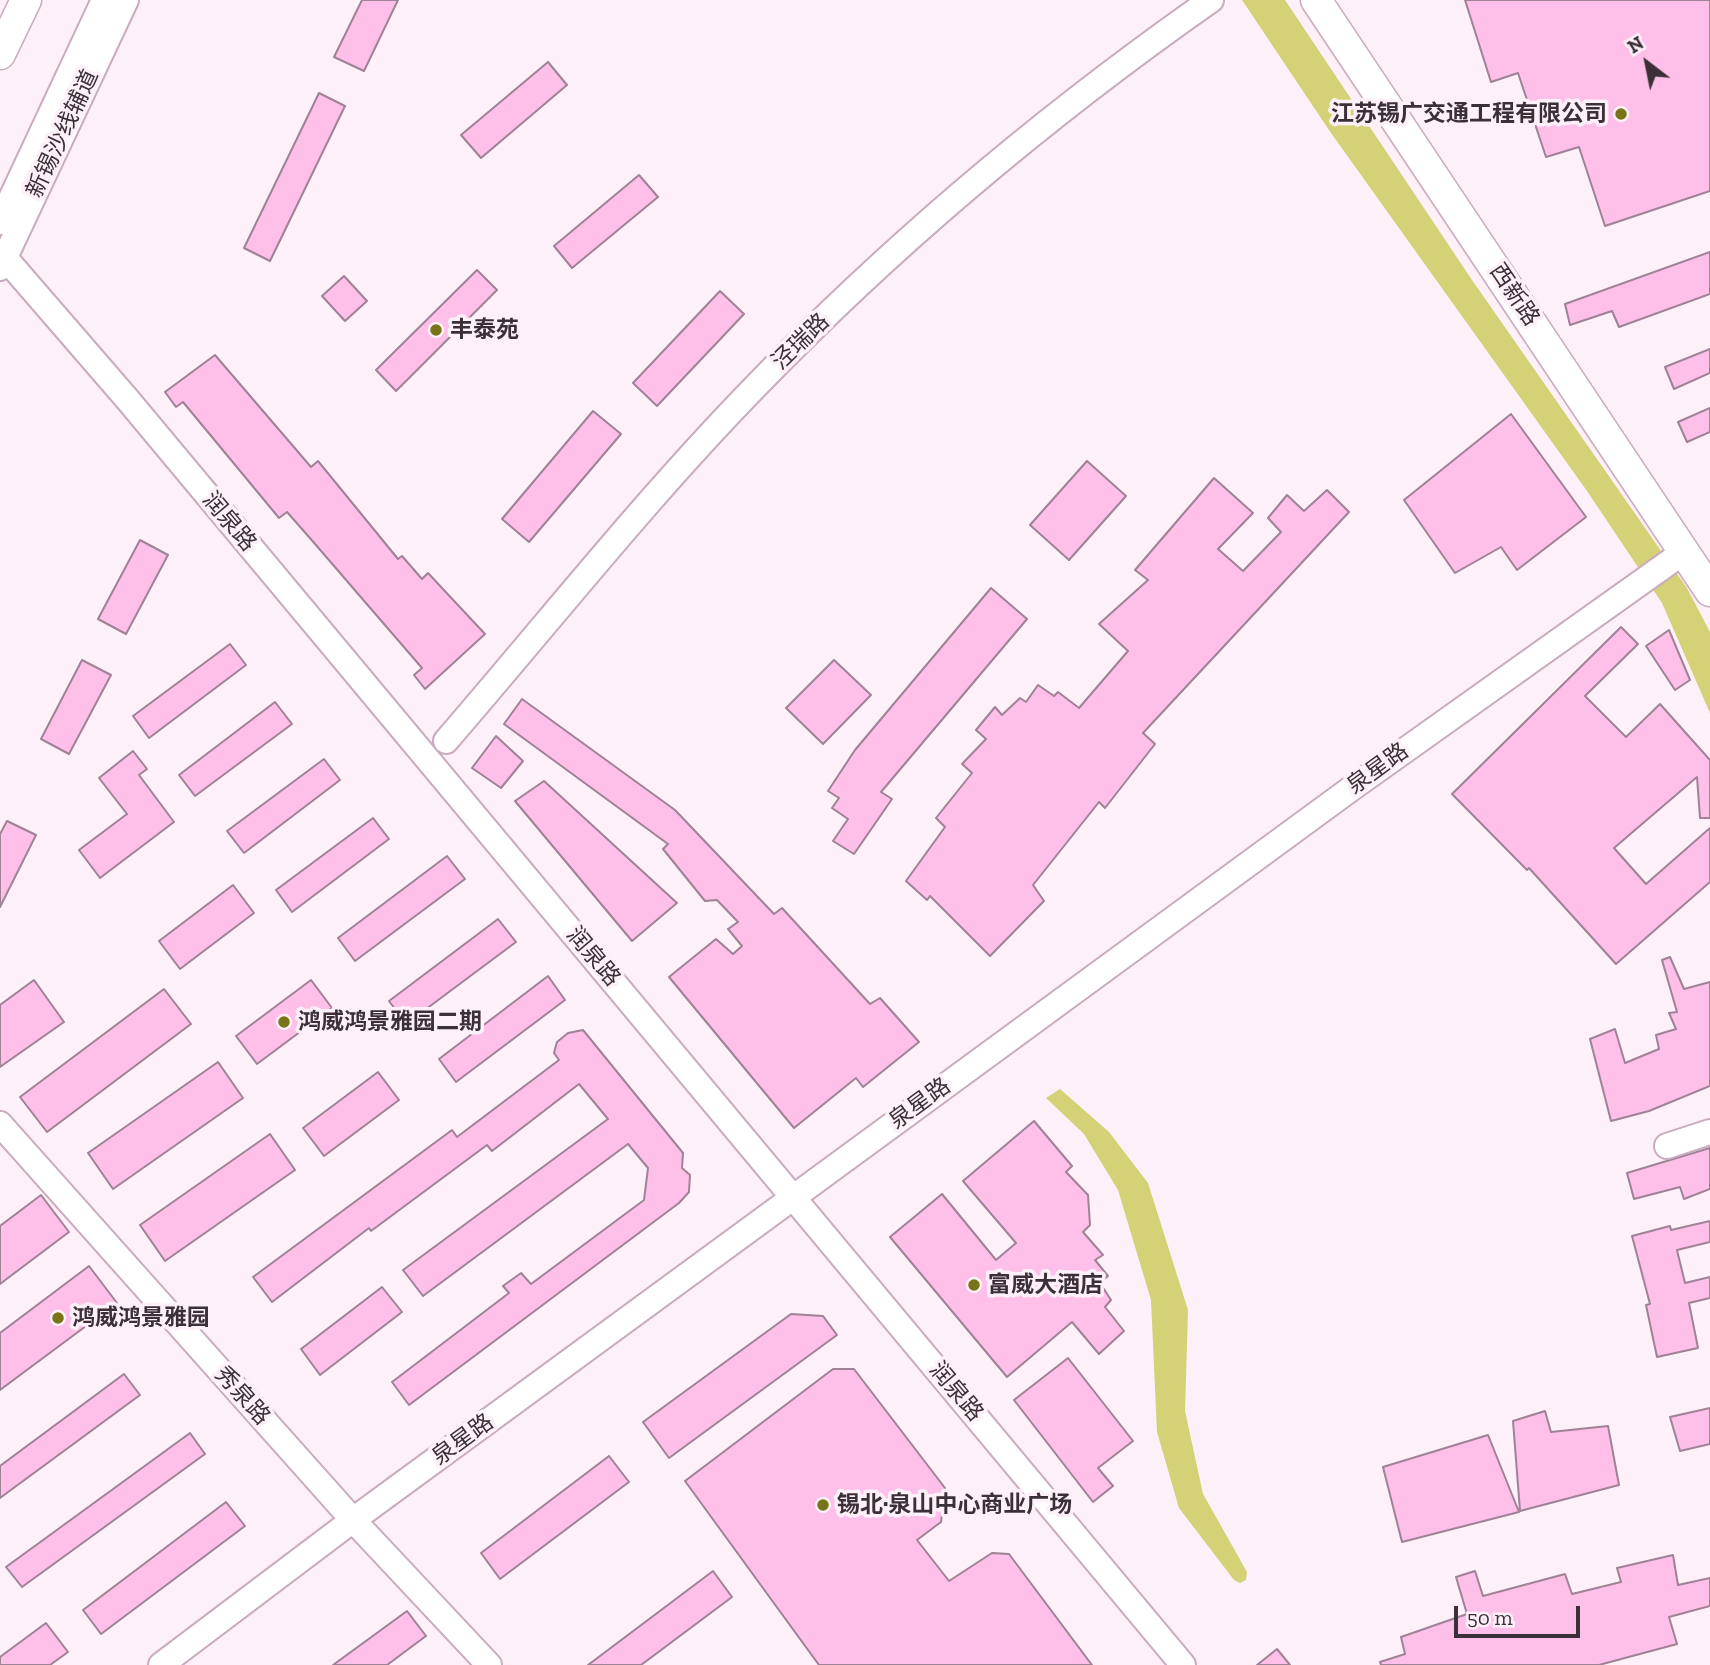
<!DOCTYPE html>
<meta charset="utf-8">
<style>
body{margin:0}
#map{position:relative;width:1710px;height:1665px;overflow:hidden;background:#fdf0f8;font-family:"Zilla Slab",serif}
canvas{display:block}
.north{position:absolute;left:1612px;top:28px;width:70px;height:70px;-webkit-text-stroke:5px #fdf0f8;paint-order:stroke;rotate:328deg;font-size:19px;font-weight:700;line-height:28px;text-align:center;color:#3c3038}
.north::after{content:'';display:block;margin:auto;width:24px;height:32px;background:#3c3038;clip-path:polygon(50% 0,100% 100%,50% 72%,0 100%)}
.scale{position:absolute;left:1454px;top:1606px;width:126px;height:32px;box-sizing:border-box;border:4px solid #3c3038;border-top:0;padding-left:9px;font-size:21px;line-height:24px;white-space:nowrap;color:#3c3038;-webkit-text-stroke:5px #fdf0f8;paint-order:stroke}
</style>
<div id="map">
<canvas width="1710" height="1665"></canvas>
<div class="north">N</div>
<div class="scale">50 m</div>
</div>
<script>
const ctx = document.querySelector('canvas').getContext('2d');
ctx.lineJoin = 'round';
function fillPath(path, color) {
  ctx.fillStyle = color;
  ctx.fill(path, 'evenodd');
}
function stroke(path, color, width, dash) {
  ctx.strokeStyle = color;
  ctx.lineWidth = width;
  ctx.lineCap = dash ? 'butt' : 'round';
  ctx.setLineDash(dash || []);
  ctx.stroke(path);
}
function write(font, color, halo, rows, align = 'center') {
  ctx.font = font + ' "Zilla Slab","Noto Sans SC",serif';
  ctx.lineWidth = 7;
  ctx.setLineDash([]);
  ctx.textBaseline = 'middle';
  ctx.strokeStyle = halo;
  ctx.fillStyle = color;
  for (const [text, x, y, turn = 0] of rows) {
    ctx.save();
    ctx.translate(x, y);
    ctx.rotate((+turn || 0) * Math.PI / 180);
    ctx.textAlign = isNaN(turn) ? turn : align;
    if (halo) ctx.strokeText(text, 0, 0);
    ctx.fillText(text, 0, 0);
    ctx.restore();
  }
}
const water = new Path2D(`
 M1242,0H1285L1472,280L1687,588L1710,632V713L1662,603L1587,491L1331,133Z
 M1060,1089L1109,1132L1148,1183L1188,1310L1185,1411L1203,1494L1247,1572L1246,1580L1240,1583L1234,1580L1179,1508L1157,1432L1151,1300L1118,1190L1084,1134L1046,1098Z`);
const building = new Path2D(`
 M362,0H398L364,71L334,57Z
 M1465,0H1710V191L1605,226L1579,147L1546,157L1518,73L1491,82Z
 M548,62L567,85L481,158L461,135Z
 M319,93L345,106L270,261L244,248Z
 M639,175L658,197L572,268L554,246Z
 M1710,252V294L1619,327L1612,311L1570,325L1565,304Z
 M477,270L497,290L396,391L376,370Z
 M344,276L367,301L345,321L322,296Z
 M720,291L744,314L657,406L633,383Z
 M1710,349V373L1674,389L1665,367Z
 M215,355L311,467L318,461L398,559L402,556L422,579L428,573L485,634L425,689L414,675L422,668L309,537L287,512L279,518L183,402L176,407L165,392Z
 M1710,408V432L1687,442L1678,422Z
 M593,411L621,434L529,542L502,519Z
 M1511,414L1586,517L1517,570L1501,547L1455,573L1404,500Z
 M1087,461L1126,496L1069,560L1030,525Z
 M1214,478L1253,513L1218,549L1243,571L1281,532L1268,518L1287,495L1304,511L1327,490L1349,512L1143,733L1155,744L1105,808L1099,802L1033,885L1044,901L990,956L930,896L927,900L906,881L945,827L936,818L972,773L962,764L986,739L976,730L995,707L1002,715L1020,698L1026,702L1038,685L1054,696L1058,692L1079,708L1128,651L1099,624L1148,580L1135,570Z
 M140,540L168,555L126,634L98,619Z
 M991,588L1027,619L881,792L892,799L854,854L833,841L848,819L832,808L839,798L828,791L855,750Z
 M1621,627L1638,644L1585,696L1626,737L1660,704L1710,760V818H1700L1697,777L1614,848L1646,884L1710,828V882L1616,964L1529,868L1527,870L1452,794Z
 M1669,630L1690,680L1675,690L1646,646Z
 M230,644L246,665L149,738L133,716Z
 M82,660L111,675L69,754L41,739Z
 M834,660L871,695L823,744L786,708Z
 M522,699L675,810L774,914L782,908L870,1004L880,998L919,1042L863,1087L856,1078L794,1128L669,977L716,939L733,954L742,946L728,929L738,922L717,900L705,901L663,849L668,844L504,724Z
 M275,702L292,724L195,796L179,775Z
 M496,736L523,761L501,788L472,768Z
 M133,751L147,769L139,775L174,822L100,878L79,850L127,814L99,778Z
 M324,759L340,780L244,853L227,831Z
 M544,781L677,903L632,941L515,801Z
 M373,818L389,839L292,912L276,890Z
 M7,821L36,835L0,907V834Z
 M447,856L465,879L355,961L338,938Z
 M233,885L254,913L180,969L159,941Z
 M498,919L516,942L406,1024L389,1001Z
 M1670,957L1684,989L1710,982V1086L1649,1111L1611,1121L1590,1039L1615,1029L1625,1063L1659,1049L1656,1035L1676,1029L1669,1013L1677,1012L1662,960Z
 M548,976L565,1000L456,1082L439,1059Z
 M34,980L64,1022L0,1067V1005Z
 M311,980L332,1008L257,1064L236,1036Z
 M164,989L191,1024L47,1132L20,1097Z
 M583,1030L683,1153L682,1168L690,1175L689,1192L679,1203L409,1405L392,1382L509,1293L503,1286L521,1273L531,1284L644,1200L648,1168L628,1144L423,1296L403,1270L608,1119L579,1084L492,1151L487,1145L371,1231L369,1228L272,1302L253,1277L452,1130L457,1137L559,1060L554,1053L557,1042L568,1033Z
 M218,1062L243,1098L113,1189L88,1153Z
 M378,1072L399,1100L324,1156L303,1128Z
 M1034,1121L1072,1166L1066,1172L1088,1195L1090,1225L1083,1232L1103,1255L1095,1260L1108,1276L1100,1283L1111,1300L1105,1307L1124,1331L1099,1354L1072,1322L1007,1377L890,1237L942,1194L996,1260L1016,1243L963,1181Z
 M270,1134L295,1170L165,1261L140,1225Z
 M1710,1148V1189L1684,1199L1680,1187L1634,1199L1627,1173Z
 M41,1195L69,1232L0,1284V1226Z
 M1710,1221V1242L1677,1250L1685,1283L1710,1277V1298L1689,1303L1698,1348L1657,1357L1646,1305L1650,1304L1632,1236L1670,1226L1671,1230Z
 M89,1266L117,1303L0,1390V1333Z
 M382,1287L402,1312L320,1375L301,1349Z
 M791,1314L823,1316L837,1335L669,1458L643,1422Z
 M1068,1358L1133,1441L1098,1468L1113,1486L1093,1502L1014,1400Z
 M833,1369H854L945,1488L941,1522L917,1540L949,1581L992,1553L1009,1554L1092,1665H819L685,1481Z
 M124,1374L140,1395L0,1498V1466Z
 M1710,1408V1444L1680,1451L1670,1417Z
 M1545,1411L1551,1432L1608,1426L1619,1485L1520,1511L1513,1421Z
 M190,1433L205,1454L22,1587L6,1567Z
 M1488,1435L1519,1512L1402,1542L1383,1467Z
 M609,1456L629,1482L500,1579L481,1553Z
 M226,1502L245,1526L101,1634L83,1610Z
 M1673,1555L1678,1585L1710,1578V1606L1669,1617L1677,1644L1599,1665H1381L1380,1662L1405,1654L1401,1637L1467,1614L1456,1577L1475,1571L1483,1596L1565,1574L1572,1594L1621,1582L1617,1568Z
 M713,1571L732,1597L641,1665H588Z
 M407,1611L426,1636L387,1665H333Z
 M46,1623L68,1652L50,1665H0V1657Z
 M1277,1649L1290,1665H1257Z`);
const minor = new Path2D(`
 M0,222L104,0
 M0,252L128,400L1183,1665
 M0,268L126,0
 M446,741C548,623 645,500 753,389C893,244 1047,115 1211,0
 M0,1124L353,1520L489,1665
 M1667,1146L1710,1132
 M161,1665L353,1520L1352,788L1685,551`);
const major = new Path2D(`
 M1316,0L1710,591
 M0,54L26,0`);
const markers = [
 [1621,114,7,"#797418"],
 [436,330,7,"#797418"],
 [284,1022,7,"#797418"],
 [974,1285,7,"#797418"],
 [58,1318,7,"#797418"],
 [823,1505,7,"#797418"]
];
const poiNames = [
 ["江苏锡广交通工程有限公司",1607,114,"right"],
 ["丰泰苑",450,330],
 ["鸿威鸿景雅园二期",298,1022],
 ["富威大酒店",988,1285],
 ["鸿威鸿景雅园",72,1318],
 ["锡北·泉山中心商业广场",837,1505]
];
const streetNames = [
 ["新锡沙线辅道",63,134,-65],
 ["西新路",1514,295,56],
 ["泾瑞路",801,342,-44],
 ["润泉路",229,522,50],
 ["泉星路",1378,769,-36],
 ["润泉路",593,957,50],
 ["泉星路",920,1104,-36],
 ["润泉路",956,1392,50],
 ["秀泉路",242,1396,48],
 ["泉星路",463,1440,-36]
];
fillPath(water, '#d5d177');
fillPath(building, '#febfe9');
stroke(building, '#9f8295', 2);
stroke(minor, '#caabbf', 28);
stroke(major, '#caabbf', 33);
stroke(minor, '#fff', 24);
stroke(major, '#fff', 30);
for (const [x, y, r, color] of markers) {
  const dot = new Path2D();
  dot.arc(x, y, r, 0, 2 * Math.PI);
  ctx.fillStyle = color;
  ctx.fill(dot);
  stroke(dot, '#fdf0f8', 2.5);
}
write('bold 23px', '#3c3038', '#fdf0f8', poiNames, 'left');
write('23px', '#3c3038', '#fdf0f8', streetNames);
</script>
